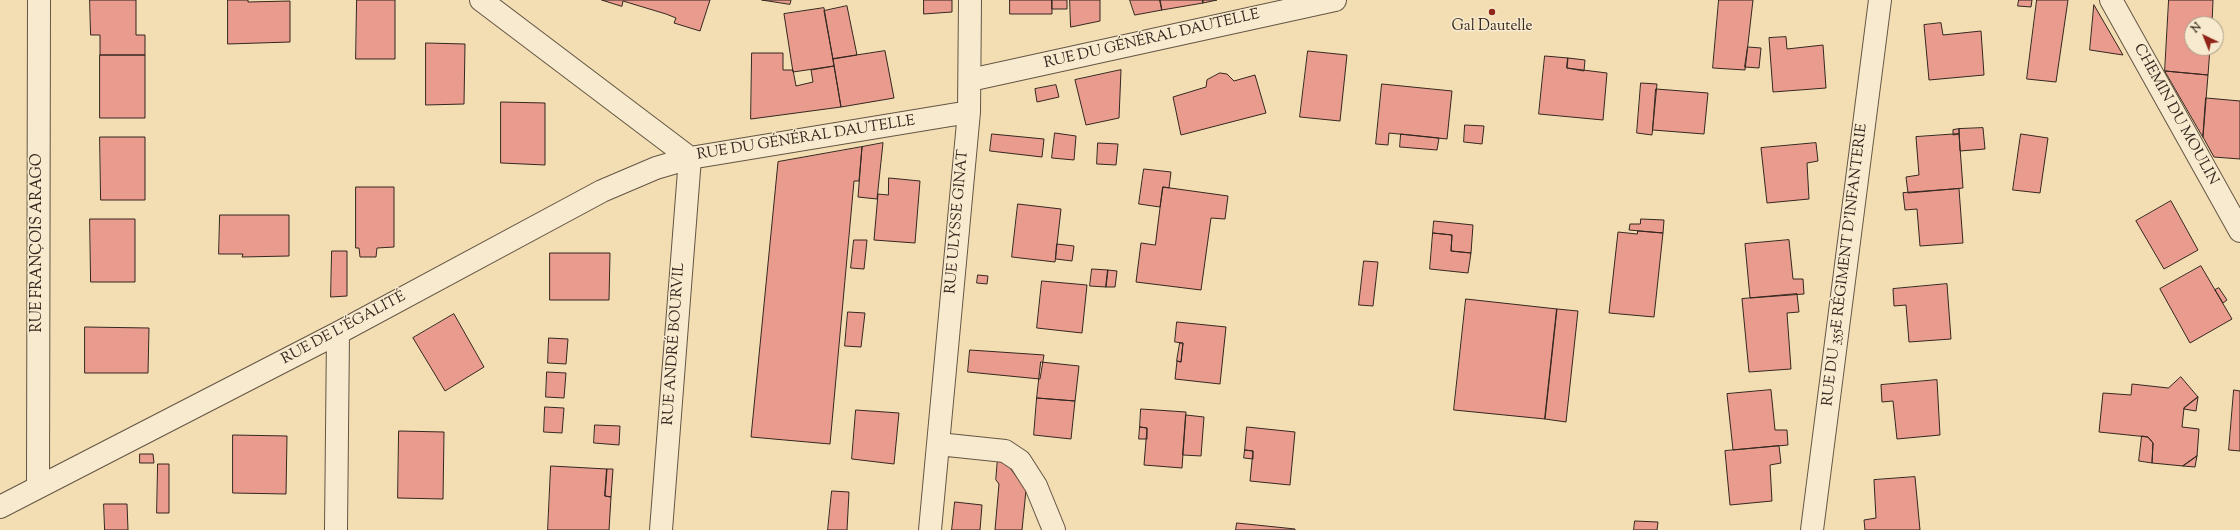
<!DOCTYPE html>
<meta charset="utf-8">
<style>
body{margin:0}
#map{position:relative;width:2240px;height:530px;overflow:hidden;background:#f3deb4;font-family:"Sorts Mill Goudy",serif}
canvas{display:block}
.north{position:absolute;left:2184px;top:16px;width:40px;height:40px;box-sizing:border-box;background:#f7eace;border:1px solid #a99c88;border-radius:50%;rotate:317deg;font-size:11px;font-weight:700;line-height:16px;text-align:center;color:#34271f}
.north::after{content:'';display:block;margin:auto;width:14px;height:18px;background:#8f2418;clip-path:polygon(50% 0,100% 100%,50% 72%,0 100%)}
</style>
<div id="map">
<canvas width="2240" height="530"></canvas>
<div class="north">N</div>
</div>
<script>
const ctx = document.querySelector('canvas').getContext('2d');
ctx.lineJoin = 'round';
function fillPath(path, color) {
  ctx.fillStyle = color;
  ctx.fill(path, 'evenodd');
}
function stroke(path, color, width, dash) {
  ctx.strokeStyle = color;
  ctx.lineWidth = width;
  ctx.lineCap = dash ? 'butt' : 'round';
  ctx.setLineDash(dash || []);
  ctx.stroke(path);
}
function write(font, color, halo, rows, align = 'center') {
  ctx.font = font + ' "Sorts Mill Goudy",serif';
  ctx.lineWidth = 3;
  ctx.setLineDash([]);
  ctx.textBaseline = 'middle';
  ctx.strokeStyle = halo;
  ctx.fillStyle = color;
  for (const [text, x, y, turn = 0] of rows) {
    ctx.save();
    ctx.translate(x, y);
    ctx.rotate((+turn || 0) * Math.PI / 180);
    ctx.textAlign = isNaN(turn) ? turn : align;
    if (halo) ctx.strokeText(text, 0, 0);
    ctx.fillText(text, 0, 0);
    ctx.restore();
  }
}
const building = new Path2D(`
 M90,0H136V35H145V55H100V35H91Z
 M228,0H248V2L290,1V42L228,44Z
 M357,0H395V59H356Z
 M602,0H710L700,31L674,23L676,18L666,14L623,1L622,6Z
 M762,0H791L790,4Z
 M924,0H952V12L924,14Z
 M1010,0H1052V14H1010Z
 M1052,0H1067V9H1052Z
 M1070,0H1100V21L1071,27Z
 M1130,0H1160L1162,10L1135,15Z
 M1160,0H1203V3L1162,10Z
 M1203,0H1217L1203,3Z
 M1719,0H1753L1745,70L1713,68Z
 M2019,0H2032L2031,7L2018,6Z
 M2037,0H2068L2056,82L2027,79Z
 M2169,0H2213L2212,24H2192V48H2210L2208,75L2165,71Z
 M2094,5L2123,55L2090,50Z
 M847,6L857,55L833,59L824,11Z
 M824,8L834,66L793,72L784,14Z
 M1941,23L1943,35L1981,31L1984,75L1929,80L1924,25Z
 M1786,37L1787,49L1823,45L1826,88L1773,92L1769,38Z
 M426,43L465,44L464,104L426,105Z
 M1748,47L1761,48L1759,68L1745,67Z
 M885,51L894,98L841,107L833,59Z
 M1308,51L1347,55L1340,121L1300,117Z
 M752,53H783V70H793L796,86L813,82L811,70L834,66L841,107L751,119Z
 M100,55H145V118H100Z
 M1545,56L1568,58L1567,68L1607,73L1603,120L1539,114Z
 M1568,58L1585,60L1584,71L1567,68Z
 M1121,70L1119,118L1086,125L1075,80Z
 M2165,71L2208,75L2203,137Z
 M1220,73L1227,74L1234,81L1255,75L1266,113L1181,135L1173,97L1206,87L1207,80Z
 M1641,83L1657,84L1652,135L1637,133Z
 M1382,84L1452,91L1447,139L1389,133L1388,145L1376,144Z
 M1056,85L1059,97L1037,102L1035,89Z
 M1656,89L1708,93L1704,134L1653,130Z
 M2206,98L2240,101V159L2214,157L2203,137Z
 M501,102L545,103V165L501,163Z
 M1465,125L1484,126L1482,144L1464,142Z
 M1983,128L1985,149L1960,151L1959,129Z
 M1959,129V134L1953,135V130Z
 M1055,133L1076,136L1074,160L1052,158Z
 M992,134L1044,139L1042,157L990,151Z
 M1401,134L1439,138L1437,150L1400,147Z
 M1959,134L1963,188L1908,193L1906,177L1919,175L1916,137Z
 M2021,134L2048,138L2040,193L2013,190Z
 M100,137H145V200H101Z
 M883,143L877,199L858,197L862,147Z
 M1098,143L1118,144L1116,165L1097,164Z
 M1816,143L1818,161L1807,163L1809,199L1767,203L1761,148Z
 M862,147L859,181H854L830,444L751,437L778,162Z
 M1144,169L1171,172L1169,188L1163,187L1160,207L1139,204Z
 M889,178L920,181L915,243L874,240L878,194L888,195Z
 M356,187H394V247L377,248L376,257H360L359,248H356Z
 M1163,187L1228,196L1225,219L1211,218L1201,290L1136,282L1141,243L1155,245Z
 M1959,189L1963,243L1920,246L1917,209L1905,210L1903,193Z
 M2171,201L2198,250L2164,269L2136,221Z
 M1018,204L1061,209L1055,262L1012,257Z
 M220,215H289V256L242,257L243,254H219Z
 M90,219H135V282H91Z
 M1641,219L1664,220L1663,233L1629,230L1630,224H1640Z
 M1434,221L1473,225L1471,253L1451,251L1452,235L1433,233Z
 M1638,231L1663,233L1654,317L1609,313L1618,232L1637,234Z
 M1433,233L1452,235L1451,251L1471,253L1468,273L1430,269Z
 M854,240H867L864,269L851,268Z
 M1789,240L1793,279H1803L1804,294L1750,298L1745,244Z
 M1057,244L1074,246L1072,261L1056,259Z
 M332,251H347V296L331,297Z
 M550,253H610L609,300H550Z
 M1364,261L1378,262L1373,306L1359,305Z
 M2201,266L2232,319L2190,343L2160,289Z
 M1092,269L1108,270L1106,287L1090,286Z
 M1108,270L1117,271L1115,287H1106Z
 M978,275L988,276L987,284L977,283Z
 M1042,281L1087,285L1082,333L1037,328Z
 M1947,284L1951,339L1909,342L1906,305L1894,306L1893,289Z
 M2219,288L2227,300L2223,303L2215,290Z
 M1797,294L1799,312L1787,313L1791,369L1749,372L1742,299Z
 M1466,299L1557,309L1545,419L1454,410Z
 M1557,309L1578,311L1566,422L1545,419Z
 M848,312L865,313L861,347L845,346Z
 M454,314L484,367L445,391L413,338Z
 M1177,322L1226,327L1220,384L1175,379L1177,361L1181,362L1183,343L1175,342Z
 M85,327L149,328L148,373H85Z
 M549,338L568,339L566,364L548,363Z
 M1180,343H1183L1181,362L1177,361Z
 M970,350L1044,355L1040,379L968,372Z
 M1041,362L1079,366L1075,401L1037,398Z
 M547,372L566,373L564,398L546,397Z
 M2181,377L2198,397L2184,408L2182,427L2199,429L2197,456L2183,466L2152,463L2153,443L2148,437L2099,432L2103,393L2131,395L2132,384L2168,388Z
 M1937,380L1940,435L1897,439L1893,401L1882,402L1881,385Z
 M1771,390L1775,430H1787L1788,445L1733,450L1727,394Z
 M2234,390L2240,391V451L2229,450Z
 M2198,397L2196,411L2184,409V408Z
 M1037,398L1075,401L1071,439L1034,435Z
 M545,407L564,408L562,433L544,432Z
 M1141,409L1186,412L1182,468L1144,465L1147,428L1140,427Z
 M856,410L899,413L894,464L852,459Z
 M1186,415L1204,417L1201,456L1183,455Z
 M595,425L620,426L619,445L594,443Z
 M1140,427L1147,428V439H1139Z
 M1247,427L1295,432L1290,485L1250,481L1253,451L1245,450Z
 M399,431L444,432L443,499L398,498Z
 M233,435L287,436L286,494L233,493Z
 M2142,436L2148,437L2153,443L2152,463L2139,461Z
 M1779,446L1781,463L1770,465L1772,501L1730,505L1725,451Z
 M1245,450L1253,451V459L1244,458Z
 M140,454H153L154,463H140Z
 M2197,456L2195,467L2183,466Z
 M998,457L1003,458L1026,490L1022,530H995L999,484L996,480Z
 M158,464H169V513H157Z
 M551,466L607,469L605,496L611,497L609,530H548Z
 M607,469H613L611,497L605,496Z
 M1915,477L1920,530H1865L1864,520L1876,518L1874,480Z
 M832,491L849,492L847,530H828Z
 M955,502L982,505L980,530H952Z
 M104,504H127L128,530H105Z
 M1635,521L1658,522L1657,530H1634Z
 M1237,523L1295,529V530H1236Z`);
const minor = new Path2D(`
 M481,0L690,158L969,112
 M2111,0L2240,231
 M970,80L1335,0
 M938,444L1005,451L1020,461L1036,486L1054,530
 M38,487L39,0
 M0,507L338,333L602,191L656,168L690,158L661,530
 M336,530L338,333
 M930,530L969,112L970,0
 M1812,530L1880,0`);
const markers = [
 [1492,12,4,"#8f2418"]
];
const poiNames = [
 ["Gal Dautelle",1492,27]
];
const streetNames = [
 ["RUE DU GÉNÉRAL DAUTELLE",1152,40,-13],
 ["CHEMIN DU MOULIN",2175,115,61],
 ["RUE DU GÉNÉRAL DAUTELLE",806,139,-9],
 ["RUE ULYSSE GINAT",958,222,-85],
 ["RUE FRANÇOIS ARAGO",38,243,-90],
 ["RUE DU 355E RÉGIMENT D'INFANTERIE",1846,265,-83],
 ["RUE DE L'ÉGALITÉ",344,329,-28],
 ["RUE ANDRÉ BOURVIL",675,344,-86]
];
fillPath(building, '#e99b8d');
stroke(building, '#34271f', 1);
stroke(minor, '#645544', 24);
stroke(minor, '#f7eace', 22);
for (const [x, y, r, color] of markers) {
  const dot = new Path2D();
  dot.arc(x, y, r, 0, 2 * Math.PI);
  ctx.fillStyle = color;
  ctx.fill(dot);
  stroke(dot, '#f7eace', 1.5);
}
write('15px', '#34271f', '#f7eace', poiNames);
write('15px', '#34271f', '#f7eace', streetNames);
</script>
